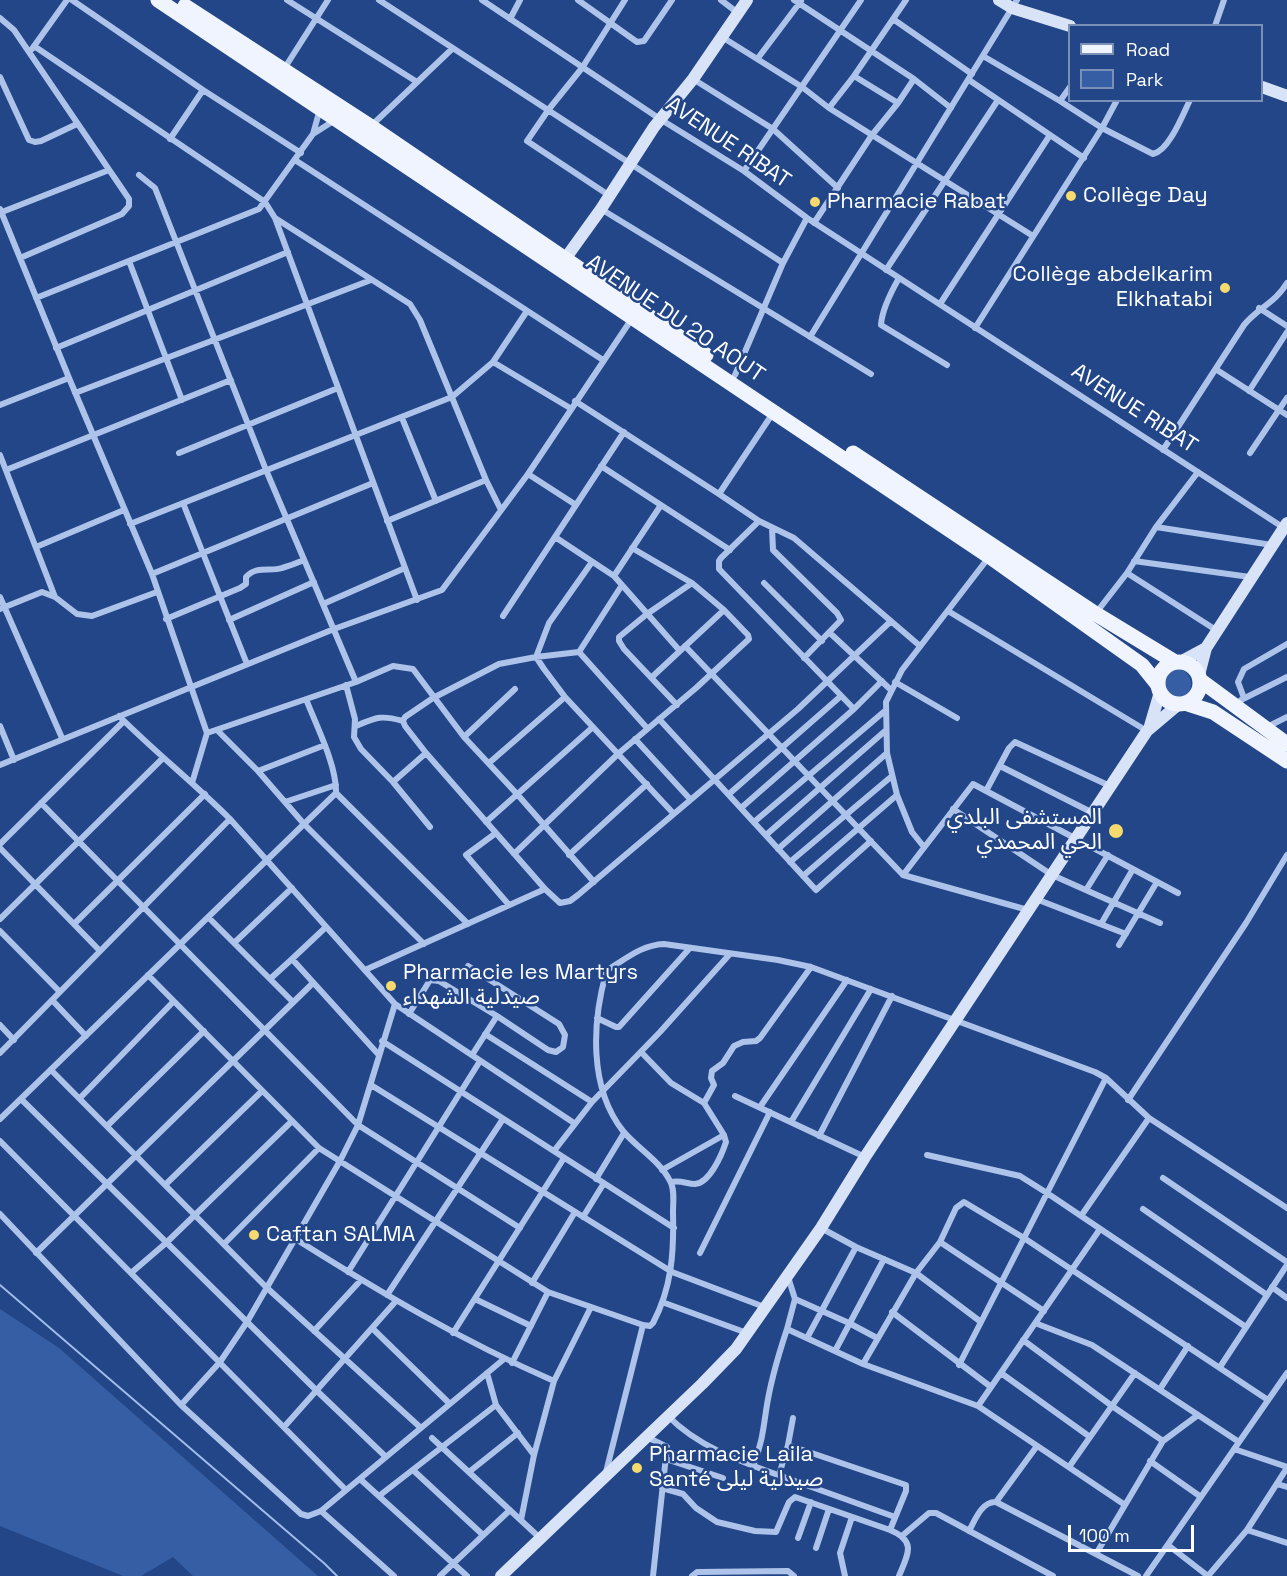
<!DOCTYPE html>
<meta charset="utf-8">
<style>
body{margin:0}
#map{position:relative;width:1287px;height:1576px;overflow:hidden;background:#224687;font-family:"Space Grotesk",sans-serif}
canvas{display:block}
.legend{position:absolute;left:1068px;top:24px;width:195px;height:78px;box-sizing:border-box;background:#224687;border:2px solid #7a90b7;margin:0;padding:8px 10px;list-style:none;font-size:18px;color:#fff}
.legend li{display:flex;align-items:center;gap:12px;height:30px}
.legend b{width:30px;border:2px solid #7a90b7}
.scale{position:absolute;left:1068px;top:1525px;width:126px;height:27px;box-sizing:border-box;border:3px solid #fff;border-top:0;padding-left:8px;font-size:18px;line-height:21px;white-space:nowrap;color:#fff;-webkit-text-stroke:4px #224687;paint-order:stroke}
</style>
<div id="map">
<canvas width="1287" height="1576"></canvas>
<ul class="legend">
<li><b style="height:8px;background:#f0f4fe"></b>Road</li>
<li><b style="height:16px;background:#365ea4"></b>Park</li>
</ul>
<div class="scale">100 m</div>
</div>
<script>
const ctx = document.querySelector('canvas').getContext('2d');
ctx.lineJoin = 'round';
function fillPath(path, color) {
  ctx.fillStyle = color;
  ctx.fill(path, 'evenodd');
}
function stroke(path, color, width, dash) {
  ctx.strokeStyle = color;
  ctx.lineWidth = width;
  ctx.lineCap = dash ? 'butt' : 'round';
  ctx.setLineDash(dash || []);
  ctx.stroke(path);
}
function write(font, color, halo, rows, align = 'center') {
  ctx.font = font + ' "Space Grotesk","Noto Sans Arabic",sans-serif';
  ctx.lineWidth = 5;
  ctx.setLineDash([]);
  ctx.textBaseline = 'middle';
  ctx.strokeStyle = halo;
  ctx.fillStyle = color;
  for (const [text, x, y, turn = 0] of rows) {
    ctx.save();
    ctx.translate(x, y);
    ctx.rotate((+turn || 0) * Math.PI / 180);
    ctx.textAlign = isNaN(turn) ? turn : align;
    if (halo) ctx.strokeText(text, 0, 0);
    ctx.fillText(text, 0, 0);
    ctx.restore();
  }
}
const green = new Path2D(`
 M1159 684a16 16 0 1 1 32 0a16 16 0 1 1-32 0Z
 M0,1309L59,1348L318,1576H193L173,1557L141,1576H123L0,1526Z`);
const stream = new Path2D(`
 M0,1285L325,1564L337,1576`);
const street = new Path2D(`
 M72,0L203,90L301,153
 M287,0L417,82
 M379,0L783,263
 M482,0L660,119L744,171L807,218L1284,528
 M578,0L637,42L644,41L672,0
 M721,0L738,13
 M794,0L914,79L951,108
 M0,18L14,30L129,199V206L122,214L20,258
 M510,19L520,0
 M893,19L972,74
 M1215,26L1224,0
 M722,37L802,87L829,108L1033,236
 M34,46L265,202L275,218L410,304L420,320L486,480L501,510
 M32,49L67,0
 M983,56L1060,101L1102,128L1153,154C1169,151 1183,114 1190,100
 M758,58L801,1
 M284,69L328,0
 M854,76L898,103
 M0,77L29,140L35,142L41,141L77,124
 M693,79L773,129L838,188
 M969,80L1084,158
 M1060,101L1070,87
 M829,108L854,76L906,0
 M372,125L452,49
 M313,134L335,120
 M170,139L203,90
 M295,160L603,360
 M744,171L861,0
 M139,175L155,188L266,470L356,682
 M610,196L527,141L549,109L582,68L625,0
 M0,209L69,378L152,574L207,733L192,783
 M601,209L871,374
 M2,212L109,170
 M275,218L417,600
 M814,223L872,135L898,103L914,79
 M129,261L182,400
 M886,270L998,100
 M899,278C891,292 882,309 881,325L947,365
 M36,298L259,209L313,134L320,109
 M940,304L1050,135
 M1259,308L1287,326
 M975,328L1102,128L1117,100
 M810,337L1017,0
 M56,348L288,252
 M493,362L570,408
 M1217,370L1287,415
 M735,375L783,263L807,218
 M1249,391L1287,332
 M75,393L371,280
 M575,401L719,494
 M0,405L69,378
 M773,413L719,494L759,521L794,538L920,646
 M402,418L436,501
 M1163,450L1244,325C1257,309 1276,302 1287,283
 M179,453L338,388
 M1250,453L1287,398
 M0,455L55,597
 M601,466L730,550
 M6,470L231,380
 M528,474L576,505
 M183,503L247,664
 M387,521L486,480
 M759,521L721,558L719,561V569L854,709
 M130,524L452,397L493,362L527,311
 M1156,527L1272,545
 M772,528L773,550L837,613L841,620L804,658
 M555,537L614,576L622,585L579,652
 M36,547L124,510
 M632,548L692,583L647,614L619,637V641L624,649L677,705
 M1134,561L1250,577
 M1127,573L1216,630
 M152,574L373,483
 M614,576L661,505
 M764,583L822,641
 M622,585L680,651
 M0,597L62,738
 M323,604L405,568
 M0,609L42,592L55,597L77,614L92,616L157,592
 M948,611L1147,731
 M1096,613L1127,573L1156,527L1198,472
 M503,616L624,432
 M166,619L240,588L246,584V577C257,565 270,572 282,568C289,566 297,563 304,560
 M229,620L314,582
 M830,633L891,690
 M685,646L903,875L1028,910
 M579,652L536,657L549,623L592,562
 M579,652L647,728
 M652,677L724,610
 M895,682L957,718
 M346,685L355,719L354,737L361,749L393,782L430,827
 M1244,698L1238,682L1244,669L1287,644
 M306,699C316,725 337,766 336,793L468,924
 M1241,700L1287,677
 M119,716C155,752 194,783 230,819L395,1004L358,1125L340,1161L247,1322L220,1362L181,1405
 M659,719L816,890L871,841
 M0,726L14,760
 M356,726C377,717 381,715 403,721
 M1267,727L1287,717
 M217,730L258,771L304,824L424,944
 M207,733L356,682L393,666L413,669L464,737L517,794L594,882
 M464,737L515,689
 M635,739L690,799
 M489,763L565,697
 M0,765L334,629L442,590L528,474L633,317
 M1000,766L1093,813
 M258,771L325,745
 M393,782L426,753
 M986,791L1009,748L1015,742L1110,786
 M729,794L841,696
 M285,802L336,785
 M41,803L358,1125L520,1228
 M741,808L854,709L882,681
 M953,809L1052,875L1160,923
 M673,813L565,697L544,669L536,657L499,664L433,698L405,717L403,721L405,726L426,753L545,889L560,903L570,901L578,895L798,709L891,621
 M486,822L593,727
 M754,822L886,710
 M496,833L466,855L509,905
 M766,835L885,731
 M0,844L124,721
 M924,847L912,832L897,795L887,753L886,702L902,670L989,557
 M0,848L100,951
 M778,849L887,753
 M514,854L619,753L696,688L749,639L748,635L724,610L692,583
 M569,855L647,784
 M790,862L892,776
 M903,875L973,784L1178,893
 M803,876L897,795
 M1086,890L1108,855
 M1036,899L1126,934
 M208,917L293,1002
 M0,919L163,758
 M74,924L205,794
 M1101,924L1133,869
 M326,927L292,959L378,1054
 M0,931L60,992
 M234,943L292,888
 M1119,945L1157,882
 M365,970L545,889
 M148,975L319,1148L548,1292L643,1325L650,1326L653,1323C672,1287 674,1252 673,1212C673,1203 675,1189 670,1181C660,1161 637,1148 623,1131C589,1088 592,1023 606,973L609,969C627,958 642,945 664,944L778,960L811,967L1095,1072L1106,1078L1149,1118L1287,1208
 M270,979L292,959
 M52,1000L86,1036
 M395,1004L574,1123
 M409,1014L430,980L439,981L497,1016L548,1050L556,1052L563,1047L565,1035L559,1024L468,966
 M597,1018L616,1027H619L689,949
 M0,1025L14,1040
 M485,1034L592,1102
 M382,1041L674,1228
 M641,1052L671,1083L704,1103L724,1135L726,1142C722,1154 710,1183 695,1184C687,1184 681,1180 671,1182
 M0,1053L230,819
 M472,1055L497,1016
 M51,1070L266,1287L421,1428
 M371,1085L672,1272L767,1308
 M735,1096L865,1157
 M80,1098L173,1002
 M21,1099L316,1390L386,1457
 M1128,1100L1246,923L1287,855
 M704,1103L714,1085L711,1078L712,1071L723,1063L734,1046L743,1042L756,1041L760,1038L811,967
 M760,1107L847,980
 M0,1119L336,793
 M791,1122L871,989
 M107,1126L204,1031
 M819,1136L892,996
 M0,1141L346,1490
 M554,1151L592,1102L660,1032L729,955
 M927,1155L1020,1176L1047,1193L1246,1327
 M662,1170L724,1135
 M1163,1178L1287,1262
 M596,1179L624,1133
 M165,1185L262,1091
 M1143,1209L1267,1295
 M0,1214L181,1405L301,1514L308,1516L321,1511L504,1359
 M1081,1216L1149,1118
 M583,1217L604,1183
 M821,1228L856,1247L916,1273L981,1322
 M294,1238C380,1292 462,1341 554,1381
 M940,1242L1044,1311
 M224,1244L319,1148
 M36,1253L313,983
 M700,1253L770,1112
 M348,1272L480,1061
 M131,1273L166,1243L292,1121
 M788,1277L795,1299L787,1329L863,1364L978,1406L1125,1505
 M532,1283L575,1212
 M1272,1287L1287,1298
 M387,1295L503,1119
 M475,1299L531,1326
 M795,1299L849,1323L877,1338
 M662,1302L747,1333
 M892,1312L991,1387
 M1035,1323L1092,1345L1239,1442
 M372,1328L450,1404
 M314,1331L361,1280
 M453,1333L564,1158
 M807,1338L856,1247
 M1023,1340L1112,1406L1163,1441
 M835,1351L884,1259
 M512,1363L548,1292
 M863,1364L916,1273L940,1242L956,1208L964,1202L1024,1238L1268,1400
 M959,1365L1106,1078
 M1220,1367L1287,1265
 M487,1373L496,1405L534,1455
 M1001,1373L1090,1437
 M1160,1389L1188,1346
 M978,1406L1100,1229
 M668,1416C698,1447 742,1462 781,1476C819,1490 857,1503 895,1517
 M284,1427L396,1301
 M647,1437L667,1447L653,1576
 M432,1438L540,1538
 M788,1445L906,1485V1491L890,1530
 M1234,1449L1287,1467
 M666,1459L723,1478
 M1150,1461L1201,1497
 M753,1466C761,1447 763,1432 766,1411C770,1383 778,1356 787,1329
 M1069,1467L1135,1373
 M413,1470L483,1535
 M469,1472L518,1433
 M606,1472L643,1325
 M779,1475L788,1445L793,1418
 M360,1479L467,1576
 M1277,1484L1287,1487
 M662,1488L683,1494L696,1508L717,1522L755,1531L776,1532L789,1502L795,1497L890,1530C917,1541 908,1554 899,1576
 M379,1496L496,1405
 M996,1502L1037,1446
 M321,1511L394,1576
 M521,1520L534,1455L554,1381L591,1307
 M1247,1530L1287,1543
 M969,1531C975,1520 982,1501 996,1502L1138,1576
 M903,1535L929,1513H936L1053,1576
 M798,1538L811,1502
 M1168,1545L1208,1576
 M816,1548L829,1509
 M1096,1554L1163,1441L1198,1415
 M440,1576L510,1510
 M692,1576L697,1572L788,1571L794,1576
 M845,1576L840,1553L852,1517
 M1146,1576L1287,1373
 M1208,1576L1247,1530L1287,1468`);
const secondary = new Path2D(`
 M999,0L1012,8L1070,26
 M1262,87L1287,96
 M560,266L601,209L654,127L693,79L747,0
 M1180,662L1206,648
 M1199,675L1206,648L1287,523
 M1150,726L1160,692
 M501,1576L702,1384L736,1349L821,1228L865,1157L1147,731L1179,704`);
const primary = new Path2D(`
 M158,0L990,557L1142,665L1158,685
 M185,6L370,126L706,355
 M853,453L1096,614L1175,662
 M1158 683a21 21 0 1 1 42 0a21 21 0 1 1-42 0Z
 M1200,680L1287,744
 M1185,703L1213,712L1287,761`);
const markers = [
 [1071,196,6,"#f6da6e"],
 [815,202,6,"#f6da6e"],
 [1225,288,6,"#f6da6e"],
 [1116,831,8,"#f6da6e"],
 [391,986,6,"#f6da6e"],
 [254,1235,6,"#f6da6e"],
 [637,1468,6,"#f6da6e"]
];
const streetNames = [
 ["AVENUE RIBAT",728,143,34],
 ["AVENUE DU 20 AOUT",675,319,34],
 ["AVENUE RIBAT",1134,409,33]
];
const poiNames = [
 ["Collège Day",1083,196],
 ["Pharmacie Rabat",827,202],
 ["Collège abdelkarim",1213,275,"right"],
 ["Elkhatabi",1213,300,"right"],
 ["المستشفى البلدي",1102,818,"right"],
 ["الحي المحمدي",1102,843,"right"],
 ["Pharmacie les Martyrs",403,973],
 ["صيدلية الشهداء",403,998],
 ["Caftan SALMA",266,1235],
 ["Pharmacie Laila",649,1455],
 ["Santé صيدلية ليلى",649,1480]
];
fillPath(green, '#365ea4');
stroke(stream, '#a0bdeb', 2);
stroke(street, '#adc3ea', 6);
stroke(secondary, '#d8e3f8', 12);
stroke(primary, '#f0f4fe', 15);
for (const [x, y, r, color] of markers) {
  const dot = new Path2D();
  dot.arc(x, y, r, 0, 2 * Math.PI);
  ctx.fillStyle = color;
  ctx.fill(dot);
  stroke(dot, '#224687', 2);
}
write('22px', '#fff', '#224687', streetNames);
write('22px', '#fff', '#224687', poiNames, 'left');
</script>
